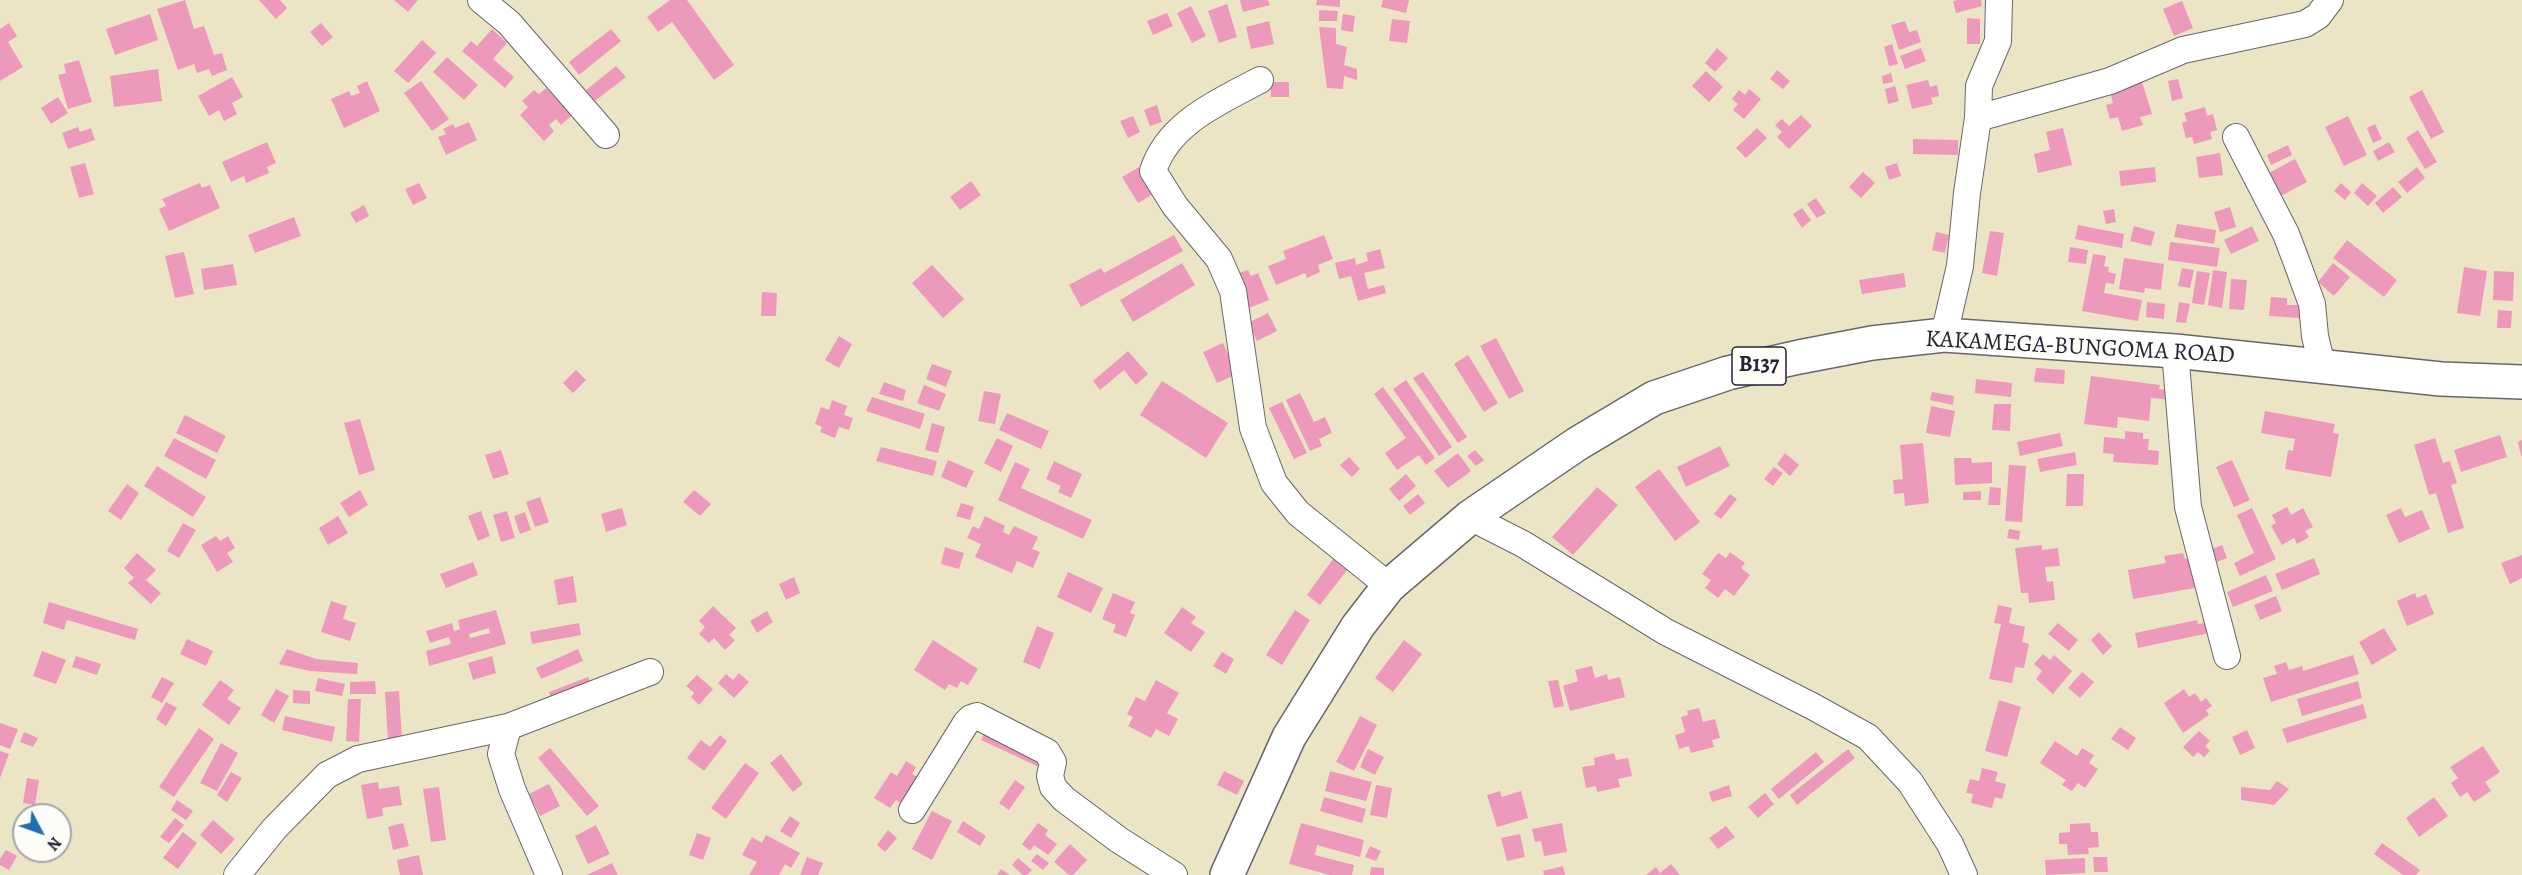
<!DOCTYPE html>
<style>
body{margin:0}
#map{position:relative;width:2522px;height:875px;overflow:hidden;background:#ece5c5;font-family:Alegreya,serif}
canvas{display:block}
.north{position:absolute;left:12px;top:803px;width:60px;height:60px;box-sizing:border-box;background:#fdfcf7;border:2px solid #a5a5ac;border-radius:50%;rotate:131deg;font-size:16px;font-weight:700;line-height:24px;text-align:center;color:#22223b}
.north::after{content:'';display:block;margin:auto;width:21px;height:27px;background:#1f6fb2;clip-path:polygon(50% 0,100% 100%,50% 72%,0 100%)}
</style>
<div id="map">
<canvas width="2522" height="875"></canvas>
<div class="north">N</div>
</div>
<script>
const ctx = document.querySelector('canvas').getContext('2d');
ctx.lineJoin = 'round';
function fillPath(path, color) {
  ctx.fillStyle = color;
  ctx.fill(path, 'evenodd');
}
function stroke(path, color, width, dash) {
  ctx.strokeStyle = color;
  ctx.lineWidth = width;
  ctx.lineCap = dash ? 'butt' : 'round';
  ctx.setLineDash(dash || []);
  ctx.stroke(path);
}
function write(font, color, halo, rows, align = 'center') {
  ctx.font = font + ' Alegreya,serif';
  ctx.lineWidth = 5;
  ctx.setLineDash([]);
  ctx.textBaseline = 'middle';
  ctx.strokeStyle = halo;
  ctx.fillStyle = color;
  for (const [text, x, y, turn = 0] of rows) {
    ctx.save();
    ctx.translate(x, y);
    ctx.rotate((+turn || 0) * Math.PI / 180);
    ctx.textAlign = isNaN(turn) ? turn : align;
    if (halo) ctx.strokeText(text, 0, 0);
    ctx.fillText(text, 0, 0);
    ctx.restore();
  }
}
const building = new Path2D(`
 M185,0L194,29L204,26L214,55L222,53L227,70L212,76L209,69L197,73L194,64L178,70L157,9Z
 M259,0H280L287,8L276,19Z
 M394,0H418L408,12Z
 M670,0H687L734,65L714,80L672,22L658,32L647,17Z
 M1240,0H1268L1270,5L1243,12Z
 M1317,0H1340V7L1316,5Z
 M1383,0H1409L1406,13L1381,7Z
 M1958,0H1981L1982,6L1956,13L1953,1Z
 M2182,1L2193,28L2174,36L2163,9Z
 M1227,4L1237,37L1219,43L1208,11Z
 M1191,6L1206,36L1192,43L1177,13Z
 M1319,10L1338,11L1337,21H1319Z
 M1167,13L1173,26L1153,35L1147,21Z
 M150,14L158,40L115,55L106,29Z
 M1343,14L1355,16L1353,32L1341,30Z
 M1967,18L1980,19V44H1967Z
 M1392,19L1410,21L1407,43L1389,41Z
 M1269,21L1274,44L1251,49L1246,27Z
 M1905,21L1909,32L1917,30L1921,42L1899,50L1891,25Z
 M9,23L17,36L8,42L23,67L0,81V29Z
 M321,23L333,37L322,46L310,32Z
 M1319,27L1336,28V44L1347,47L1344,65L1357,69V80L1344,76L1343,89L1327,88Z
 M492,29L507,43L493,59L514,77L505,88L462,51L471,41L477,46Z
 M611,29L621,41L579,75L569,62Z
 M422,40L436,53L408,83L394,71Z
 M1892,44L1898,64L1889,66L1884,47Z
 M1717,48L1728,58L1715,72L1705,63Z
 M1921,48L1926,61L1905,69L1900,56Z
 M447,57L478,85L464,100L433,72Z
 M79,60L92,102L68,109L58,75L66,73L64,64Z
 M616,66L626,77L595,101L586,90Z
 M158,69L162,101L114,107L110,76Z
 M1777,70L1790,81L1783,89L1770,79Z
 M1706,71L1723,87L1709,102L1692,86Z
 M1891,73L1893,82L1883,84L1882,76Z
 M232,77L243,97L232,103L237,114L224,121L219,110L209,116L198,96Z
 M2178,79L2183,98L2172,101L2168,81Z
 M1928,80L1930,87L1937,85L1939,96L1931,98L1933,104L1912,109L1906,85Z
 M367,81L380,111L344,128L331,99L349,91L351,96L360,93L357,86Z
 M421,81L449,119L432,131L404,93Z
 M1271,82H1289V97H1271Z
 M2142,82L2152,114L2140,117L2143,125L2122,131L2118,117L2110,119L2106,105L2113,103L2110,92Z
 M1895,86L1899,101L1888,104L1885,89Z
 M546,88L572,115L561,125L556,119L549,125L554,131L544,141L520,115L528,107L522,101L534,90L539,94Z
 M1749,89L1761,99L1744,119L1733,110L1738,104L1732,99L1739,90L1745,95Z
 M2422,90L2444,132L2431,139L2409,97Z
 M58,97L68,113L51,124L41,108Z
 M1157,105L1162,122L1150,126L1144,110Z
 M2205,107L2207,116L2213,114L2217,130L2210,132L2212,139L2194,144L2192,137L2186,138L2182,123L2187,121L2184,113Z
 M1801,115L1812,126L1789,149L1777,137L1782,132L1775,125L1782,119L1789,126Z
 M1133,116L1140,132L1128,138L1120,121Z
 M2348,116L2367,155L2344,166L2325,127Z
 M469,122L477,140L446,155L438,137L446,134L443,129L453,124L455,128Z
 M2375,124L2382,139L2373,143L2367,128Z
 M78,127L80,132L91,128L95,140L68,149L62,133Z
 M1757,128L1767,138L1746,158L1736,148Z
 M2063,128L2072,165L2038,173L2034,154L2050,150L2046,132Z
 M2418,130L2437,162L2425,169L2406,138Z
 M1913,139L1958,140V155L1913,154Z
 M267,142L276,163L267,167L269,173L246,183L244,176L231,182L222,162Z
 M2389,142L2395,152L2378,161L2373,151Z
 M2288,145L2292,155L2271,165L2267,155Z
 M2220,153L2223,175L2199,178L2196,157Z
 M2295,159L2307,182L2279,197L2267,174Z
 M85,163L94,194L79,198L70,167Z
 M1897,163L1901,176L1889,180L1885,167Z
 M1139,167L1155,193L1138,203L1122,177Z
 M2155,167L2156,182L2121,186L2119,171Z
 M2417,167L2425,178L2407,193L2398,182Z
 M1863,172L1875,183L1861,198L1849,187Z
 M971,181L981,195L960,210L950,197Z
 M200,183L202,188L210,185L220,208L169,231L159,209L166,206L162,199Z
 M419,183L427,198L413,205L405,189Z
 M2341,183L2351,192L2345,200L2334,191Z
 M2362,183L2377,196L2368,206L2354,193Z
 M2393,187L2402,197L2383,213L2375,203Z
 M1816,198L1826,213L1817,218L1807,204Z
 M364,205L369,216L356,223L350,213Z
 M2230,207L2236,227L2220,232L2214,212Z
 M1802,208L1811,220L1802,228L1793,214Z
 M2114,209L2116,222L2106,224L2103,211Z
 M294,217L301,236L255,253L248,235Z
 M2177,224L2216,230L2214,244L2174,237Z
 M2078,225L2124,234L2122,248L2075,239Z
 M2134,226L2155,232L2151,246L2130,241Z
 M2252,226L2259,241L2231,254L2224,240Z
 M1990,231L2004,233L1997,276L1982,273Z
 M1936,232L1949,235L1945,253L1932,250Z
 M1174,235L1183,251L1081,307L1069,285L1101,268L1104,273Z
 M1324,235L1333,259L1318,265L1320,272L1307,278L1305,273L1276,285L1268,266L1286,259L1283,251Z
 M2347,240L2397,280L2384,297L2333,258Z
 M2170,242L2220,248L2217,267L2168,260Z
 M2070,247L2088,250L2086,264L2068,262Z
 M1380,249L1385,268L1364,273L1368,289L1384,285L1386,293L1358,301L1351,276L1339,279L1335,263L1355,258L1356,265L1368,261L1366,253Z
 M184,252L194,294L175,298L165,256Z
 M2093,254L2106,256L2104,266L2109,267L2108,272L2116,274L2114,284L2106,283L2104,293L2142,300L2138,321L2082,311Z
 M2124,258L2164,264L2161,290L2145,288L2144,293L2119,289Z
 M1182,263L1195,285L1133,322L1120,300Z
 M2333,263L2350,277L2334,296L2318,282Z
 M233,264L237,285L204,290L201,269Z
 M932,265L964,299L943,318L912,283Z
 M2464,267L2487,271L2480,316L2457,313Z
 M2182,268L2194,270L2190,288L2178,286Z
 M1248,270L1251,276L1258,273L1269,300L1249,308L1236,274Z
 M2213,270L2227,272L2222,308L2208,305Z
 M2197,271L2210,273L2204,305L2192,303Z
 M2494,271L2514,272L2513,301L2493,300Z
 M1904,273L1906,287L1862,294L1859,280Z
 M2231,279L2247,280L2244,310L2229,309Z
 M762,292L777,293L776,316H761Z
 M2271,297L2287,298V305H2301L2300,318L2269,316Z
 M2147,302L2165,304L2164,319L2146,317Z
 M2179,302L2190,304L2186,323L2176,322Z
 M2498,310L2512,311L2511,328H2497Z
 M1268,313L1277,331L1257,341L1248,323Z
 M839,336L852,344L839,368L825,360Z
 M1496,338L1524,391L1509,399L1480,346Z
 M1223,343L1237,374L1217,383L1203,352Z
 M1128,351L1148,374L1136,385L1124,370L1100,390L1093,381Z
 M1468,355L1498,403L1484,412L1454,364Z
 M932,364L952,371L946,387L926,379Z
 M2036,368L2065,370L2064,384L2034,382Z
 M576,370L586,380L573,393L563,383Z
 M1423,372L1467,437L1458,443L1413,378Z
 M2091,376L2160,385L2159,389L2174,391L2173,400L2151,398L2149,421L2118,417L2117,428L2084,424Z
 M1976,379L2012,383L2011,397L1975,393Z
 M1406,380L1452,447L1439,456L1393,389Z
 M1162,381L1228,423L1206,458L1140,415Z
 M884,382L906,390L903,401L879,394Z
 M924,385L946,394L939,411L917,403Z
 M1383,387L1435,458L1426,465L1419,455L1397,470L1385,453L1406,438L1374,394Z
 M984,391L1001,394L995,424L978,421Z
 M1932,392L1954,396L1953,405L1930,400Z
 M1300,393L1314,422L1325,417L1332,433L1319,439L1322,446L1310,451L1286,400Z
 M872,397L925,414L920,429L866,411Z
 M832,400L847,406L844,415L853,418L849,430L839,427L835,438L820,432L822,427L815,424L821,407L829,410Z
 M1282,402L1307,453L1294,459L1269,408Z
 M1994,404H2011L2010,431L1992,430Z
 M1931,406L1955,411L1950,437L1926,433Z
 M2265,411L2335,424L2333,433L2339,434L2331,477L2285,469L2288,450L2293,451L2295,439L2261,433Z
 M1007,413L1049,431L1041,449L999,430Z
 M185,415L226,436L217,453L176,433Z
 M360,419L375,470L359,475L344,423Z
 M932,423L945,427L938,453L925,450Z
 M2125,431L2143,433V439H2149L2148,450L2159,451L2158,465L2113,462L2114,454L2103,453L2104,437L2125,439Z
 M2060,433L2063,446L2020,456L2017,442Z
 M2500,435L2507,457L2461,472L2454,450Z
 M174,438L216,460L206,479L164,456Z
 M997,438L1013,446L1001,472L984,463Z
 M2435,438L2443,463L2450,461L2457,483L2451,485L2464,528L2448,533L2436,493L2429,495L2414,445Z
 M2522,440V456H2521L2518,442Z
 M1923,443L1929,503L1905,506L1904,493L1894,494L1893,480L1903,479L1900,445Z
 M1720,446L1730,466L1686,487L1677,467Z
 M881,447L937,461L933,476L876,461Z
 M501,450L509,474L493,479L485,455Z
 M1475,450L1484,460L1476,466L1467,456Z
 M2075,452L2077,465L2040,472L2037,459Z
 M1458,453L1471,471L1448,488L1434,471Z
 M1785,453L1799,465L1790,476L1777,464Z
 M1349,457L1360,469L1352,477L1340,465Z
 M1954,458H1971L1972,463L1992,462V483L1955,485Z
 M948,460L974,471L966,488L941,477Z
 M2232,460L2250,500L2234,507L2216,467Z
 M1054,461L1082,474L1071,498L1058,492L1061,486L1046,479Z
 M1015,462L1030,469L1021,488L1092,520L1083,539L998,500Z
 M2009,465L2026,466L2022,522L2005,521Z
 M157,466L206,497L193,517L144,486Z
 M1774,467L1783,473L1773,486L1764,479Z
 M1659,469L1700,522L1675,541L1635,487Z
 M1406,474L1416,486L1399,501L1389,489Z
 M2067,474H2084L2083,506H2066Z
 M127,484L139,493L121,520L108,511Z
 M1597,487L1618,505L1573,555L1552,537Z
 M1990,487L2001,488L2000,505H1988Z
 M360,490L368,505L349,517L340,503Z
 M694,490L711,504L700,516L683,502Z
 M1981,491V500H1963V492Z
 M1418,494L1425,503L1410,515L1403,506Z
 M1730,494L1737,499L1721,519L1714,514Z
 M540,497L549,522L535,527L526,502Z
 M961,503L974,507L970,520L956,516Z
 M2287,507L2291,515L2303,508L2313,527L2305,531L2309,537L2297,544L2294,538L2282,545L2271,526L2276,523L2272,515Z
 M622,508L627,525L606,532L601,514Z
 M2252,508L2276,559L2240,576L2234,563L2254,553L2237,515Z
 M2401,508L2405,517L2422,510L2430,529L2399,543L2386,515Z
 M481,511L490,536L478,541L468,516Z
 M507,511L515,538L501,542L493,515Z
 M525,512L531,530L520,534L514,516Z
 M338,516L348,533L328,545L319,528Z
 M985,516L1005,526L1003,532L1009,535L1014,526L1038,537L1032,549L1040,552L1033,568L1017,561L1012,573L975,557L981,544L967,538L973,526L979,529Z
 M183,523L196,530L179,558L167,551Z
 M2009,529L2020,531L2019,540L2007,538Z
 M216,536L220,541L228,536L235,548L227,553L233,562L217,572L201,545Z
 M2042,545V550L2058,548L2060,566L2045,567L2047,582L2053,581L2055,600L2029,603L2028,593H2021L2015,548Z
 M2222,545L2227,558L2217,562L2212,549Z
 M945,547L964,553L959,569L941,564Z
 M1730,552L1745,563L1741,568L1750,575L1734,596L1725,589L1718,598L1705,588L1711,580L1702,574L1718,553L1726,558Z
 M137,553L156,570L146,580L161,593L151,604L128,583L134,578L124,568Z
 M2183,553L2185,559H2190L2195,588L2133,599L2128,570L2166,563L2164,556Z
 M2522,555V578L2510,584L2501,563Z
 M2314,558L2320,574L2282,590L2275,574Z
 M1333,559L1347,570L1320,605L1307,595Z
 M473,562L478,575L446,588L440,574Z
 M1068,572L1103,588L1091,613L1057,597Z
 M2266,575L2273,591L2233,607L2227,592Z
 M573,576L577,602L558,605L554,580Z
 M794,577L800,593L786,600L779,584Z
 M1113,593L1135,602L1130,613L1135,615L1126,637L1113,632L1116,625L1102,619Z
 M2415,593L2417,598L2426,594L2434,614L2407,626L2397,601Z
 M2276,596L2282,611L2260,620L2254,605Z
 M331,601L347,606L343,619L356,623L350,641L321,632Z
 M49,602L138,629L135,640L67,620L64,630L43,623Z
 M1998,605L2012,608L2009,623L2025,627L2022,642L2029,644L2024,668L2015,667L2012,683L1989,679L2001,624L1994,623Z
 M713,606L736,628L729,635L735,640L725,650L714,638L709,643L699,634L705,627L699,621Z
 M1182,607L1196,617L1191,623L1205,632L1191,652L1164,633Z
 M496,610L506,644L429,666L426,651L451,644L449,637L430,643L426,631L452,623L454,631L460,629L458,620ZM489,628L490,633L470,638L469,634Z
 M1295,610L1310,620L1282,665L1266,655Z
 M767,611L773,622L757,633L750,621Z
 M2197,620L2198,624L2206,623L2209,633L2138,648L2135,633Z
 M579,623L581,635L532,644L530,632Z
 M2058,623L2078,640L2069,651L2048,634Z
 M1037,626L1054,633L1040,669L1023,662Z
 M2384,628L2397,650L2372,665L2359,642Z
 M2099,632L2112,646L2103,655L2091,640Z
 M187,639L213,651L206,666L180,654Z
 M933,640L978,669L968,685L961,681L957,688L949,684L945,690L914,670Z
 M1404,640L1422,654L1393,692L1375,678Z
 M287,649L316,659L358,663L357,674L310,671L279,664Z
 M578,649L583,661L541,679L536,668Z
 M42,651L66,660L56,684L33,676Z
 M1222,652L1234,659L1226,674L1213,666Z
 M2043,654L2050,660L2054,655L2072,671L2053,694L2036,679L2042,671L2034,664Z
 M2353,655L2359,674L2271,702L2263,678L2277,674L2274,666L2286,662L2289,670L2302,666L2303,671Z
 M76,656L101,664L97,675L72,667Z
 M492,656L496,673L473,680L468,663Z
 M1592,666L1595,678L1607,674L1608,680L1620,677L1625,697L1570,711L1563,686L1578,681L1575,670Z
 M2082,672L2094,682L2080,698L2068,688Z
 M739,673L749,682L734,698L718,683L726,674L733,680Z
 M697,675L713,689L699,705L691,697L694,693L686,686Z
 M162,677L174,683L162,703L151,697Z
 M588,677L592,687L553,702L549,692Z
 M318,678L345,684L342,696L315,691Z
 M220,680L234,690L227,699L241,708L229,725L202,705Z
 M1156,680L1179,693L1167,713L1178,719L1169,736L1156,729L1151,738L1128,726L1133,717L1127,714L1136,697L1145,701Z
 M1558,680L1564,706L1554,708L1548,681Z
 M375,681L376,694H350V682Z
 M2358,681L2362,698L2302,716L2297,699Z
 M276,689L289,696L274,723L261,715Z
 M2184,689L2189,697L2195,693L2201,702L2206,698L2212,706L2206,710L2209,715L2183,733L2164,703Z
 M293,690L310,691V704L293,703Z
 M399,691L402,740H388L385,692Z
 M348,699H361L359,742L346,741Z
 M1999,700L2021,707L2007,757L1985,751Z
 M166,702L177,708L166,726L156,719Z
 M2363,704L2367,718L2287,743L2282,729Z
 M1699,708L1703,722L1715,719L1720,738L1712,740L1714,747L1691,753L1689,746L1679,749L1675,735L1685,732L1681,717L1688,715L1687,711Z
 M285,716L335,727L332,742L282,730Z
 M1360,716L1377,725L1354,771L1336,762Z
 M0,723L18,729L10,749L0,745Z
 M2120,727L2136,738L2128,750L2111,739Z
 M199,728L214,739L174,797L159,787Z
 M987,728L1047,756L1041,768L981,740Z
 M2247,730L2255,748L2240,755L2232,737Z
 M2199,731L2210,741L2205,746L2210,751L2204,757L2198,752L2193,757L2183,747Z
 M24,732L38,738L33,747L20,742Z
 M720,735L727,741L704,771L687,758L701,740L710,747Z
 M2055,741L2077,756L2082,748L2094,755L2089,763L2098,769L2085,788L2078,783L2072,791L2062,785L2066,780L2040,763Z
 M221,743L238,753L217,791L200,783Z
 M2483,746L2500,772L2485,782L2491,791L2474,802L2467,792L2460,797L2451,783L2458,778L2450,767Z
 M550,748L599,806L587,816L538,758Z
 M1368,749L1384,757L1375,775L1360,767Z
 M1848,749L1855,758L1797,805L1790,795Z
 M0,751L9,754L0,778Z
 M1816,752L1824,762L1779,799L1771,789Z
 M1614,753L1616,760L1628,758L1632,776L1618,779L1620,787L1597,792L1596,786L1586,788L1582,767L1595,765L1594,758Z
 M781,754L803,784L793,792L770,763Z
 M906,761L916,767L912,774L922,780L905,806L896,800L890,808L874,798L891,772L897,776Z
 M745,763L759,773L726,819L711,808Z
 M1982,768L1998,772L1995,781L2006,784L2002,799L1995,797L1992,808L1971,803L1973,794L1966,793L1970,779L1979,781Z
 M1224,771L1244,781L1237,795L1217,785Z
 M1330,771L1372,782L1366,801L1325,791Z
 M231,772L242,778L227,802L217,795Z
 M27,778L39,780L35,805L23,803Z
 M1015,780L1025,787L1009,810L999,803Z
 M2277,781L2289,789L2274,805L2241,800V787L2270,790Z
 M378,782L379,789L399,786L402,805L382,808L383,816L367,819L361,785Z
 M549,784L560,806L540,816L529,794Z
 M1376,785L1392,788L1387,818L1370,815Z
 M1729,785L1732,796L1712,802L1709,792Z
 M439,787L446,840L431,842L423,789Z
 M1500,791L1502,797L1521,791L1528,818L1497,827L1487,795Z
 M1765,793L1774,804L1758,818L1748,807Z
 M1324,797L1366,809L1362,823L1320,811Z
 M2434,797L2448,816L2419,837L2406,818Z
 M177,800L193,811L186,820L171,810Z
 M932,811L952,821L932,860L912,849Z
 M790,816L800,823L791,838L780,831Z
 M175,818L184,825L169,843L160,837Z
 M213,820L235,839L221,854L200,835Z
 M963,821L986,836L980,846L957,832Z
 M403,823L409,846L393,850L388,827Z
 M1038,823L1048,830L1045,835L1057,844L1048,855L1034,845L1030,851L1022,844Z
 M1301,823L1364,840L1360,857L1317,845L1315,855L1354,865L1352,875H1330L1289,864Z
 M1562,823L1567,852L1544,856L1541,841L1535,842L1532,829Z
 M2090,823L2091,832H2098L2099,847L2088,848L2089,854L2068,855L2067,844H2059V833L2070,832V824Z
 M596,825L610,854L588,864L575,836Z
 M1726,826L1735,837L1718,849L1709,838Z
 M888,830L897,838L885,852L877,845Z
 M183,832L197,843L178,869L163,858Z
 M697,833L711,838L703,860L689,855Z
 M1520,834L1525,857L1507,861L1501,838Z
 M766,835L800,853L791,868L785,864L779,875H749L757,862L742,855L752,837L762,843Z
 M2382,843L2420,870L2416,875H2403L2374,854Z
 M1070,844L1087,860L1073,875H1069L1054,862Z
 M1370,846L1381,851L1376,861L1365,857Z
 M6,850L17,856L9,870L0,865V859Z
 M1037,854L1049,863L1043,870L1031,861Z
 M419,855L423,875H400L397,860Z
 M807,857L823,863L818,875H800Z
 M2093,857H2107L2108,872H2094Z
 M1018,858L1032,870L1027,875H1023L1012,865Z
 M2085,858V873L2046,875L2045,860Z
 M612,863L618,875H587Z
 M1671,864L1680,875H1646L1656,867L1660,873Z
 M1563,866L1565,875H1544L1543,871Z
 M1371,867L1384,868V875H1370Z
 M1001,869L1010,875H997Z`);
const minor = new Path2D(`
 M481,0L509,23L606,135
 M1260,80C1219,102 1168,123 1153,171L1175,206L1219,259L1233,291L1253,428L1274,483L1298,513L1389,586
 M1978,118L2110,81L2183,50L2305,24L2318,16L2330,0
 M2236,137L2286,234L2297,263L2312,304L2315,336L2322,366
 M1944,335L1960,266L1967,193L1978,118L1979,86L1998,41L1999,0
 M2175,351L2188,507L2227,656
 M1470,517L1523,544L1666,632L1812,706L1868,737L1910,782L1950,844L1964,875
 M912,810L966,723L971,718L977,716L1047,752L1053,762L1050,776L1053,787L1064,799L1119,840L1174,875
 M237,875L274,829L327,775L358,759L508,727
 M549,875L512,789L501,754L508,727L650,672`);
const major = new Path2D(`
 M1227,875L1289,737L1358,626L1389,586L1470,517L1577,444L1654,398L1728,373L1799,357L1872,343L1944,335L2175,351L2441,379L2522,382`);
const shields = [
 [1759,366,54]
];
const shieldNames = [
 ["B137",1759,366]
];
const streetNames = [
 ["KAKAMEGA-BUNGOMA ROAD",2080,348,3]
];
fillPath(building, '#ed99bc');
stroke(minor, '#69666b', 28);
stroke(major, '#69666b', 36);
stroke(minor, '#fff', 26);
stroke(major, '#fff', 33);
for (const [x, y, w] of shields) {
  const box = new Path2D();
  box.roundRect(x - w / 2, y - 19, w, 38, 4.5);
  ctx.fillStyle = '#fdfcf7';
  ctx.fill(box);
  stroke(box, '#22223b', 1.5);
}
write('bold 22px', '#22223b', null, shieldNames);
write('24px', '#22223b', '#fdfcf7', streetNames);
</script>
